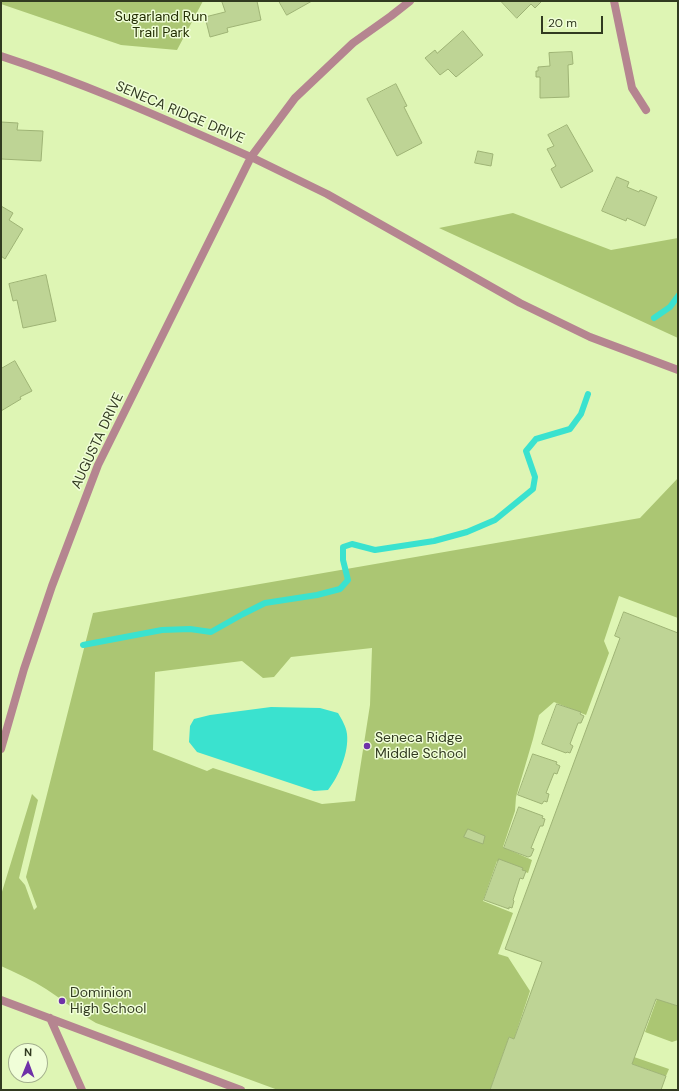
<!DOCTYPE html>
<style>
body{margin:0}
#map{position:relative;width:679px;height:1091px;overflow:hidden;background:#def5b4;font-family:"DM Sans",sans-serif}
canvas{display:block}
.frame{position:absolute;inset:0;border:2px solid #313a20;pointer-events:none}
.north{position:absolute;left:8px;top:1043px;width:40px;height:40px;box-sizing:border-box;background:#f0fed8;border:1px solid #a4b08e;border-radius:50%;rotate:1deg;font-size:11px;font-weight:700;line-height:16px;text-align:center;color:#313a20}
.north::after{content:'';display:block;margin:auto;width:14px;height:18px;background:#6f32a8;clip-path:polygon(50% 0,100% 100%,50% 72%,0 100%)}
.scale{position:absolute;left:541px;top:16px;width:62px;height:18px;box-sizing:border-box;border:2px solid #313a20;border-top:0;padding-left:5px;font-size:12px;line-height:14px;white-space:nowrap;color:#313a20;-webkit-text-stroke:3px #f0fed8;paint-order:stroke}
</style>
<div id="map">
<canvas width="679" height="1091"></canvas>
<div class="frame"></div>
<div class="north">N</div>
<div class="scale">20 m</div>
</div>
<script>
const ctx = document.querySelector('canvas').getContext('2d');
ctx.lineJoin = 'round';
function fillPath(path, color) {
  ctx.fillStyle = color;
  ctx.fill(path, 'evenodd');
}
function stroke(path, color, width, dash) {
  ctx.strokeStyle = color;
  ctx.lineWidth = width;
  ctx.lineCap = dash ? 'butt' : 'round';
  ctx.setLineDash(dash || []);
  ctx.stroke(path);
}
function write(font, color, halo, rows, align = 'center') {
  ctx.font = font + ' "DM Sans",sans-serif';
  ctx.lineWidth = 3;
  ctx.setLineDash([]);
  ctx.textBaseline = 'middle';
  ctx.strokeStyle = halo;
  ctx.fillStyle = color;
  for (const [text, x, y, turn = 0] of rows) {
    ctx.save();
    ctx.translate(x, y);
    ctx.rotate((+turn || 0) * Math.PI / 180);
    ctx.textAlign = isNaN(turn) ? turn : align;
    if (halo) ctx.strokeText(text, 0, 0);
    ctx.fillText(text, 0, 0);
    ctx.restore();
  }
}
const green = new Path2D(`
 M1,1H203L177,50L121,45L1,4Z
 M513,213L611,250L678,238V338L439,228Z
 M678,478V618L619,596L604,641L609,653L586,715L554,702L539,715L533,739L516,797L515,811L503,847L532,860L528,873L497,861L483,901L513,913L498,954L508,957L530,991L514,1039L509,1037L490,1090H278L96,1023C78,1013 63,1000 46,989C32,980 16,973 1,966V895L32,794L38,800L19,878L25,885L34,910L37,907L26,877L93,613L640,518ZM372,648L370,705L355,801L322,804L213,768L207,771L153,750L155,672L242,661L263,678L274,677L291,657Z
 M657,999L678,1006V1040L672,1042L645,1032Z
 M634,1057L669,1069L666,1076L632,1064Z`);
const water = new Path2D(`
 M271,707L320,708L338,713C342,720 346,726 347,734C349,752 339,776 328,790L314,791L197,752L189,742L190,726L194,719L210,715Z`);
const stream = new Path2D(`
 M654,318L670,307L678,296
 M83,645L162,630L190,629L211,632L243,614L265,603L317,595L340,589L348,580L343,560V547L352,544L375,550L434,541L467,532L495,520L533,489L535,477L526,451L536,439L570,429L581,414L588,394`);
const building = new Path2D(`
 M222,1H257L261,20L227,28L228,32L210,37L205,17L225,12Z
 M279,1H312L287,15Z
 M501,1H542L535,8L531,4L517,18Z
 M463,31L483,55L456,77L448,69L440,75L425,58L435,50L437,53Z
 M572,52L573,64L568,65L569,97L540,98V77H536V71H538V67L550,66L549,53Z
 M396,84L407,106L404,107L422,143L397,156L367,99Z
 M1,122L18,123L17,130L43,131L41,161L1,159Z
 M567,125L593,171L561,188L551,169L556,166L547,149L554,146L548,135Z
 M478,151L493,154L491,166L475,163Z
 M617,177L629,182L627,187L639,192L640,190L657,197L645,226L627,218L626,221L602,211Z
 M1,206L13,213L9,220L23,229L5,259L1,256Z
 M46,275L56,321L23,328L17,300L13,301L9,284Z
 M15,361L32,391L20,397L21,399L1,411V369Z
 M624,612L678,633V1006L656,999L632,1064L666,1076L661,1090H490L509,1037L514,1039L542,962L505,949L620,638L615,636Z
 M557,704L581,712L580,714L584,716L581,723H578L570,744L573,746L570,753L567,752L566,753L542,744Z
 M533,754L557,762L556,764L560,766L557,774L554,773L546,793L549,794L547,802L544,801L542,804L518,795Z
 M519,807L543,816L542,818L545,819L543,826H540L531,848L534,849L531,856L528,857L504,848Z
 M468,829L485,836L483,844L464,837Z
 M499,859L523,868L522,870L526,871L523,879L520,878L513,900L514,901L512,908L509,907V909L484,900Z`);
const service = new Path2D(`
 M251,157L327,194L520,303L590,337L678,370
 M1,1000L241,1090
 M50,1018L82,1090`);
const minor = new Path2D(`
 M614,1L632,88L646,110
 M251,157L295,98L353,43L391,16L410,1`);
const tertiary = new Path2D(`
 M1,56C87,84 169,121 251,157L98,465L52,586L24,669L1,749`);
const markers = [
 [367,746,4,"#6f32a8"],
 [62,1001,4,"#6f32a8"]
];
const parkNames = [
 ["Sugarland Run",161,17],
 ["Trail Park",161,33]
];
const streetNames = [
 ["SENECA RIDGE DRIVE",180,113,23],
 ["AUGUSTA DRIVE",98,441,-65]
];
const poiNames = [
 ["Seneca Ridge",375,738],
 ["Middle School",375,754],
 ["Dominion",70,993],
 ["High School",70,1009]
];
fillPath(green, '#abc673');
fillPath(water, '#3ae2cf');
stroke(stream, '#3ae2cf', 6);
fillPath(building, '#bed495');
stroke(building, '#9eb375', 1);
stroke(service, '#b58590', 8);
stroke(minor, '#b58590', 8);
stroke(tertiary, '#b58590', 8);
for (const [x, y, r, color] of markers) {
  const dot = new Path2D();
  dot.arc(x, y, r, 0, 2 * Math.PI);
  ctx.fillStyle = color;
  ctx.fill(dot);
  stroke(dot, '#f0fed8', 1.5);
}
write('14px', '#253005', '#f0fed8', parkNames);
write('14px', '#313a20', '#f0fed8', streetNames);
write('14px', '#313a20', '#f0fed8', poiNames, 'left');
</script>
